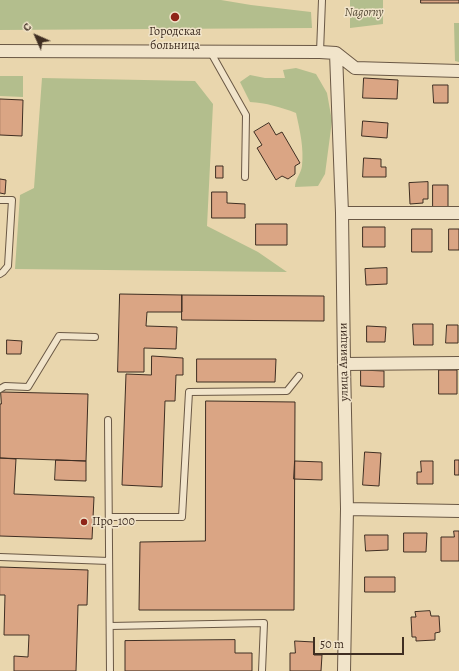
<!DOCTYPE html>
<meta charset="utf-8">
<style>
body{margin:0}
#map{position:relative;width:459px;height:671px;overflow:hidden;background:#e9d6ad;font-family:Alegreya,serif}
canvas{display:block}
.north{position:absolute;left:16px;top:16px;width:40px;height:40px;-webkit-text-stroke:3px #f1e4ca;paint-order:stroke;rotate:315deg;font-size:11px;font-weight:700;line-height:16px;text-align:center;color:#3f2e22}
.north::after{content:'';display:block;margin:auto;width:14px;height:18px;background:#3f2e22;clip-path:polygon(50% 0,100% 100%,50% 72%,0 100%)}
.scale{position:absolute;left:313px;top:637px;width:91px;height:18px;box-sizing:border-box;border:2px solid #3f2e22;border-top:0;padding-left:5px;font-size:12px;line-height:14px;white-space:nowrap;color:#3f2e22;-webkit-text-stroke:3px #f1e4ca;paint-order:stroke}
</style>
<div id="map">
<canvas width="459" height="671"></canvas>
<div class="north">С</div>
<div class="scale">50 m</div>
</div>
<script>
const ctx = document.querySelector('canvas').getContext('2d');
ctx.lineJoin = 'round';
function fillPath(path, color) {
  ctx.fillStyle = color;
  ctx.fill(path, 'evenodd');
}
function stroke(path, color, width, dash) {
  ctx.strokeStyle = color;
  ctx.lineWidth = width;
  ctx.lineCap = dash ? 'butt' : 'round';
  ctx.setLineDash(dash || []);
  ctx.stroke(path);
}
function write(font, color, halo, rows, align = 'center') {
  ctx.font = font + ' Alegreya,serif';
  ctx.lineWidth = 3;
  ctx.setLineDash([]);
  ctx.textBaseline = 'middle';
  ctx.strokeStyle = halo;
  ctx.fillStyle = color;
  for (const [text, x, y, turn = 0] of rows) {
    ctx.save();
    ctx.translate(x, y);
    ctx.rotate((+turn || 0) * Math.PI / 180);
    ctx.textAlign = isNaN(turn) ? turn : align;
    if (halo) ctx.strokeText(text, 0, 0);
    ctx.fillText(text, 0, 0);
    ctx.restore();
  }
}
const green = new Path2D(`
 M0,0H221L251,5L311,12L312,28L0,30Z
 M350,0H383V24L350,28Z
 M454,23H459V62L455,61Z
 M296,68L316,74L327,93L332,121L325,174L318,186L295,187C295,179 301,174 302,166C304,148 300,131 296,113C281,107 266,103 250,102L240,82L250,75L265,78H285L283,70Z
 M0,76H23V97L0,96Z
 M42,78L195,81L213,104L207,226L258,252L287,272L15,269L20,195L34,188Z`);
const building = new Path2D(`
 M421,0H459V3H421Z
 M364,78L398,80L397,99L363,98Z
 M433,85H448V103H434Z
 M0,99L23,100L22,136L0,135Z
 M363,121L388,123L387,138L362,136Z
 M269,123L276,135L282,132L300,163L295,166V174L288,179L282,176L276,180L257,148L262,145L254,132Z
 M364,158L381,159V167H386V177H363Z
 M216,166H223V178H216Z
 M0,179L6,180L5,194L0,193Z
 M428,182V199H423V203L410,204L409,183Z
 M433,185H448V208L433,207Z
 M212,192H227V203L245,204V218H212Z
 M256,224H287V245H256Z
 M363,227H385V247H363Z
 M412,229H432V252H412Z
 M449,229H459V250H449Z
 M387,268V284L366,285L365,269Z
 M120,294L182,295V312H147L146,326L177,327L176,349L144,348V372H118Z
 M182,295L324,296V321L182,320Z
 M413,324H433V345H414Z
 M447,325H458V343H446Z
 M367,326L386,327L385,342H367Z
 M7,340L22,341L21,354H7Z
 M152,356L183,358V375H176L175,401H165L162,487L122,485L126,374L151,375Z
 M197,359H276L275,382H197Z
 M361,370L384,371V387L361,386Z
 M439,370H457V394H439Z
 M1,392L88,394L86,461L0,458V404H1Z
 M206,401L295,402L294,610H139L140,542L205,541Z
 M365,452L381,453L379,486L363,485Z
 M0,458L16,459L14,494L94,497L92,539L0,536Z
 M56,460L86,461V481L55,480Z
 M455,460H459V475H455Z
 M295,461L322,462V480L294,479Z
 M421,461H433V484H417V472H421Z
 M454,531H459V561H441V537H454Z
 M404,533H427L426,552H404Z
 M365,535H388V550L366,551Z
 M0,567L88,570L87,605H78L76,671H14V656L28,657L29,635H4L5,595H0Z
 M365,577H395V592H365Z
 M430,611L431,616H439L440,632L435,633V640L416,641V637H412L411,617H416L415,612Z
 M235,640V653H252V671H125V641Z
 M295,641L314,642V655H322L321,671H290V653H295Z`);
const service = new Path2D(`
 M210,51L246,115L245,177
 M320,52L322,0
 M0,200H12L8,266L3,272L0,274
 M0,389L5,386L28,387L59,336L95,337
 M108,420L110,671
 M109,517H182L189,392L287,391L299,376
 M0,557L109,561
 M110,626L264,623L262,671`);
const minor = new Path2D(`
 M0,51L320,52L336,53L355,68L459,71
 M336,53L342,213L344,364L347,509L344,671
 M342,213H459
 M344,364L459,363
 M347,509L459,511`);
const markers = [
 [175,17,5,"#8f2418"],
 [84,522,4,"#8f2418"]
];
const parkNames = [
 ["Nagorny",364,13]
];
const poiNames = [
 ["Городская",175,32],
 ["больница",175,46],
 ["Про_100",92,522,"left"]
];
const streetNames = [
 ["улица Авиации",344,362,-91]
];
fillPath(green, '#b3be8d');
fillPath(building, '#daa584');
stroke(building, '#3f2e22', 1);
stroke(service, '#6a5845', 8);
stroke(minor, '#6a5845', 14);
stroke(service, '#f1e4ca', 6);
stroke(minor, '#f1e4ca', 12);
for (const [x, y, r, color] of markers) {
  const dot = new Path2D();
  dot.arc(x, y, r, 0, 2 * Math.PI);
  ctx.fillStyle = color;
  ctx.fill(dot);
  stroke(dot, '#f1e4ca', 1.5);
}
write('italic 12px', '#564b37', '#f1e4ca', parkNames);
write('12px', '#3f2e22', '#f1e4ca', poiNames);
write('12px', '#3f2e22', '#f1e4ca', streetNames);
</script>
